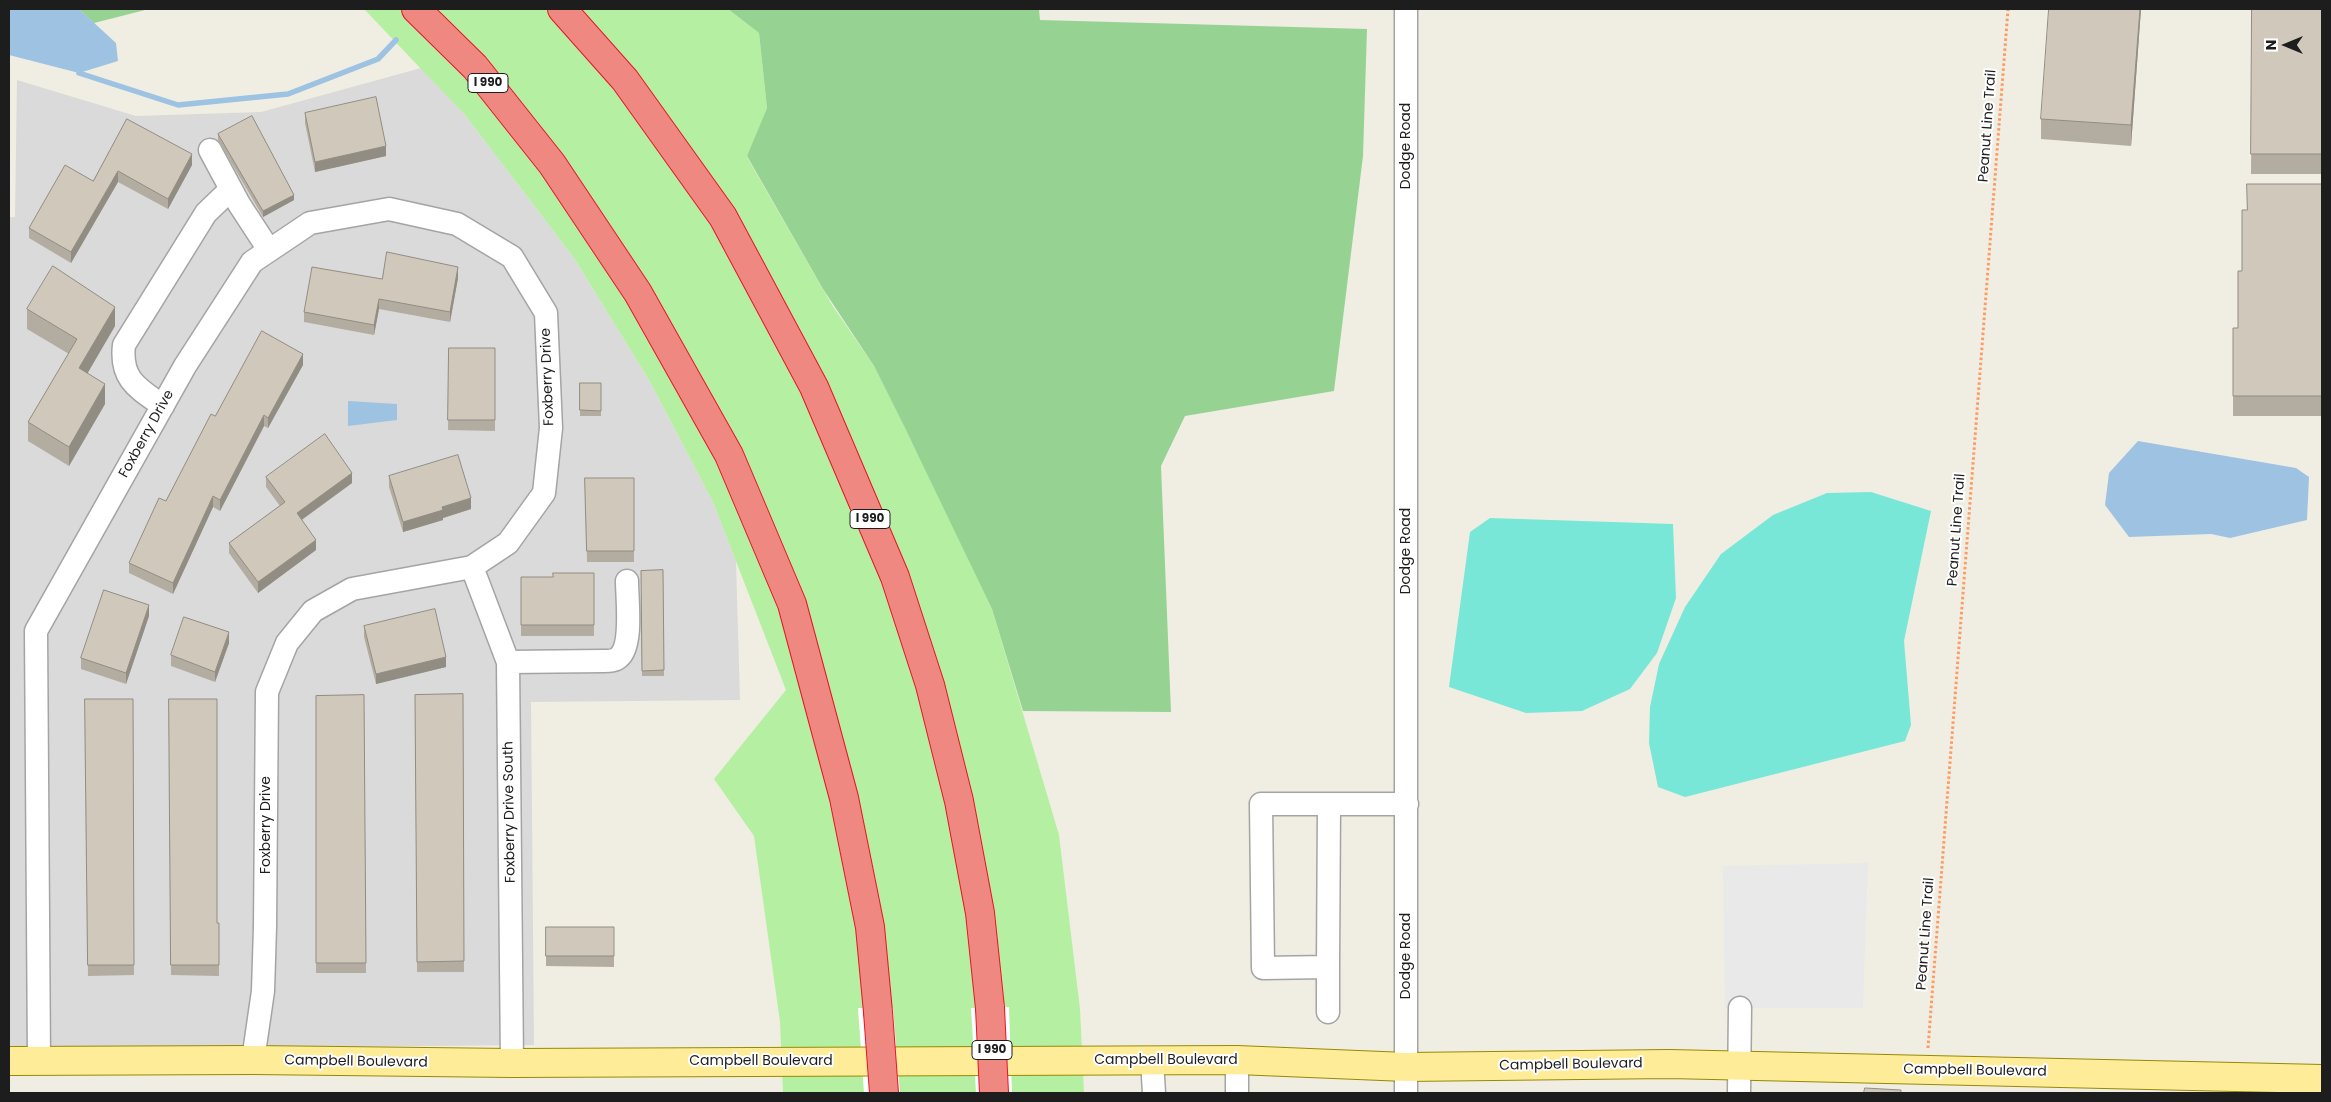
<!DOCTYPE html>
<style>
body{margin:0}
#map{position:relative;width:2331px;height:1102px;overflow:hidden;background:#f0eee2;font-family:Poppins,sans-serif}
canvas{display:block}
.frame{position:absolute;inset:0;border:10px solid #1d1d1d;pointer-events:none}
.north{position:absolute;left:2261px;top:20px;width:50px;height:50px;-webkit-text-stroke:4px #fff;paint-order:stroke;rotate:270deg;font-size:14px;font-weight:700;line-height:20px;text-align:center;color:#1d1d1d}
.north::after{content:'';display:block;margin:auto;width:18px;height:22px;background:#1d1d1d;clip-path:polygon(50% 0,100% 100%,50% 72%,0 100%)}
</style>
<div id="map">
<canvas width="2331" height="1102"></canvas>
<div class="frame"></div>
<div class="north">N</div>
</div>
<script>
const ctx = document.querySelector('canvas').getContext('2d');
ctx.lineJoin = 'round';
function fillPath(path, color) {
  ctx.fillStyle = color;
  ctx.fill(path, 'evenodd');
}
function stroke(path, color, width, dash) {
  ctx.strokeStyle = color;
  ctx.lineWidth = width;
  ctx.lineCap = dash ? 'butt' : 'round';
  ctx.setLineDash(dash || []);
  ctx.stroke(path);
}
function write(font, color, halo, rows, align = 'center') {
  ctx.font = font + ' Poppins,sans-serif';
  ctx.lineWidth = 4;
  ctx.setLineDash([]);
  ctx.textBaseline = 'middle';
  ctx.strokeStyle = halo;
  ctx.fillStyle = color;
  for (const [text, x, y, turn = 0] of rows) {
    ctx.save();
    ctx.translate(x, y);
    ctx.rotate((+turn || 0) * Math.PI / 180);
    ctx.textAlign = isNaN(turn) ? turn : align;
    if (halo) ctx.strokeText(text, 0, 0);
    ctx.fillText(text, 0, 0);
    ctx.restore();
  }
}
const residential = new Path2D(`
 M421,68L465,115L574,258L649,380L713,502L736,561L740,700L531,702L534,1045L9,1050V217H15L17,80L136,116L261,112Z`);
const grass = new Path2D(`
 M364,9H728L759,33L767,108L747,157L832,305L874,366L928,473L992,609L1059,835L1080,1009L1084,1093H783L780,1022L754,836L714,779L786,690L713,502L649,380L574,258L465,115Z`);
const forest = new Path2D(`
 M79,9H149L94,23Z
 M728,9H1039L1040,20L1367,29L1363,156L1334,391L1185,416L1161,466L1171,712L1023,711L992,609L906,430L874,366L823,289L747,156L767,108L759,33Z`);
const pitch = new Path2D(`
 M1871,492L1931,511L1904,641L1911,725L1905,741L1685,797L1658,787L1649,743L1650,707L1659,664L1685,607L1721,554L1773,515L1827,493Z
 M1490,518L1673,524L1676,598L1657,653L1630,689L1582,711L1526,713L1449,687L1470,532Z`);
const parking = new Path2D(`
 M1868,863L1863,1008H1725L1723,866Z`);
const water = new Path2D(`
 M9,9H79L116,43L118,61L79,73L9,55Z
 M348,401L397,404V420L348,426Z
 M2138,441L2296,468L2309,477L2307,520L2230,538L2211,534L2129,537L2105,505L2109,473Z`);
const pier = new Path2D(`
 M1009,1007L1012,1093H976L971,1008Z
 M858,1008H893L900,1093H864Z`);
const stream = new Path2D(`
 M79,73L178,105L288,94L378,59L396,40`);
const path = new Path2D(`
 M1928,1048L2008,9`);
const minor = new Path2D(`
 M1406,9V1093
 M210,150L239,204L269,250
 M163,406C137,388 120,379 124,345L206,213L231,189
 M472,567L508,662L512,1063
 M508,662L604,661C609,661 615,661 619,657C633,645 627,600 627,581
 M1328,967L1329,804
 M1328,1012V967L1263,968L1261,804H1407
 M1152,1060L1154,1093
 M1237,1060V1093
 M39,1061L36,631L185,366L252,262L310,223L389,209L457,224L512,257L546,313L551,428L544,493L508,543L472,567L352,589L313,611L287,643L267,692L265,927L263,991L253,1060
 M1739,1093L1740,1008`);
const major = new Path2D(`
 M9,1061L253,1060L512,1063L1237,1060L1406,1067L1669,1064L2322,1079`);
const highway = new Path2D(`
 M416,9L475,67L552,164L638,293L729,455L792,604L844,798L870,927L878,1012
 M562,9L625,80L723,217L814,387L895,577L930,685L959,801L980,913L990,1008`);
const highwayBridge = new Path2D(`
 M990,1008L994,1093
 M878,1012L884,1093`);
const wall = new Path2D(`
 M2141,9L2131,146L2041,139V119Z
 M2252,9H2322V174H2251Z
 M305,113L386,156L315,172L305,123Z
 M127,119L192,165L168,209L118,182L71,263L29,238V228L93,181Z
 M218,134L294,200L263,217L218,140Z
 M2322,184V416H2233V328H2238L2247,210Z
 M458,278L450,322L379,309L374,335L304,322V312L382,279Z
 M27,309L115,326L87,373L105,404L69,466L28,441V422L69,354L27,329Z
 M449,348H495V431L448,430Z
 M303,365L268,428L264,426L220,511L213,507L173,594L129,573V563L215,416Z
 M601,383V416H580V410Z
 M389,476L471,509L443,518V520L403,532L389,487Z
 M266,477L352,483L302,520L316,550L258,593L229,553V543L280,506L266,487Z
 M585,478H634V562H587Z
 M663,570L664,676H642L641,571Z
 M594,573V636H521V577H553Z
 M149,616L126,684L81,669V658Z
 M364,626L446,667L376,684L364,637Z
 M229,643L215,682L171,666V655Z
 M463,694L464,972H417L415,695Z
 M364,695L366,973H316V696Z
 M85,699H133L134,975L88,976Z
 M169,699L217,923H219V976L171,975Z
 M546,927H614V967L546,966Z`);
const shadedWall = new Path2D(`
 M2140,9H2141L2131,146V125Z
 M386,146V156L315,172V162Z
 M192,154V165L168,209V199Z
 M118,171V182L71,263V252Z
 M294,195V200L263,217V211Z
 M458,267V278L450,322V312Z
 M379,299V309L374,335V325Z
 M115,307V326L79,388V368Z
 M303,354V365L268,428V418Z
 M105,384V404L69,466V447Z
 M264,415V426L220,511V500Z
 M352,473V483L297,523V513Z
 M213,496V507L173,594V583Z
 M471,498V509L443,518V520L403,532V522L442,507Z
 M316,540V550L258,593V582Z
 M149,605V616L126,684V673Z
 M229,632V643L215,682V672Z
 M446,657V667L376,684V674Z`);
const building = new Path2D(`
 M2049,9H2140L2131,125L2041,119Z
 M2252,9H2322V154H2251Z
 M376,97L386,146L315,162L305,113Z
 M252,116L294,195L263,211L218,134Z
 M127,119L192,154L168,199L118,171L71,252L29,228L65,165L93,181Z
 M2247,184H2322V396H2233V328H2238V271H2242V210H2247Z
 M387,252L458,267L450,312L379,299L374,325L304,312L312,267L382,279Z
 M53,266L115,307L79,368L105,384L69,447L28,422L77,339L27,309Z
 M262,331L303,354L268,418L264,415L220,500L213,496L173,583L129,563L159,498L166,501L211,414L215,416Z
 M449,348H495V420H448Z
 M580,383H601V411L580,410Z
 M325,434L352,473L297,513L316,540L258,582L229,543L285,502L266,477Z
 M458,455L471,498L442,507L443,510L403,522L389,476Z
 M585,478H634V551H587Z
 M663,570L664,670L642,671L641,571Z
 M553,573H594V625H521V577H553Z
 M104,590L149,605L126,673L81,658Z
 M435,609L446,657L376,674L364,626Z
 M184,617L229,632L215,672L171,655Z
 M463,694L464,961L417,962L415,695Z
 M364,695L366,963H316V696Z
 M85,699H133L134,965H88Z
 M169,699H217V923H219V965H171Z
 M546,927H614V956H546Z
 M1865,1088L1901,1090V1093H1864Z`);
const shields = [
 [488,83,40],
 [870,519,40],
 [992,1050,40]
];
const shieldNames = [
 ["I 990",488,83],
 ["I 990",870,519],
 ["I 990",992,1050]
];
const streetNames = [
 ["Peanut Line Trail",1988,126,-86],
 ["Dodge Road",1406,146,-90],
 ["Foxberry Drive",548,377,-92],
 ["Foxberry Drive",147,434,-61],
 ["Peanut Line Trail",1957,530,-86],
 ["Dodge Road",1406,551,-90],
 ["Foxberry Drive South",510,812,-91],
 ["Foxberry Drive",266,825,-90],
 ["Peanut Line Trail",1926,934,-86],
 ["Dodge Road",1406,956,-90],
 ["Campbell Boulevard",1166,1060],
 ["Campbell Boulevard",761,1061],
 ["Campbell Boulevard",356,1062,1],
 ["Campbell Boulevard",1571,1065,-1],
 ["Campbell Boulevard",1975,1071,1]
];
fillPath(residential, '#dbdada');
fillPath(grass, '#b5efa2');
fillPath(forest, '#96d392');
fillPath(pitch, '#78e7d7');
fillPath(parking, '#e9e9e9');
fillPath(water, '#9ec2e2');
fillPath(pier, '#fff');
stroke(stream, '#9ec2e2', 5.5);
stroke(minor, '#a4a4a4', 25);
stroke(major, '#978a00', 30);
stroke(highway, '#ea1227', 30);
stroke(path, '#ff9a64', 3, [2.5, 2.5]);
stroke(minor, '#fff', 22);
stroke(major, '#ffec98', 28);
stroke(highway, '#ef8881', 28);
stroke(highwayBridge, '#ea1227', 30, []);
stroke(highwayBridge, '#ef8881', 28);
fillPath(wall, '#b3ada1');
fillPath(shadedWall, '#928d83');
fillPath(building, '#d0c9bb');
stroke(building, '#928d83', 1);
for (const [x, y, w] of shields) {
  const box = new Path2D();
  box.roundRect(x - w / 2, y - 9.5, w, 19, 4);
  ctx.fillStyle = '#fff';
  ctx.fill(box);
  stroke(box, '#1d1d1d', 1);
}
write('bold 12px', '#1d1d1d', null, shieldNames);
write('14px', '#1d1d1d', '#fff', streetNames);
</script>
